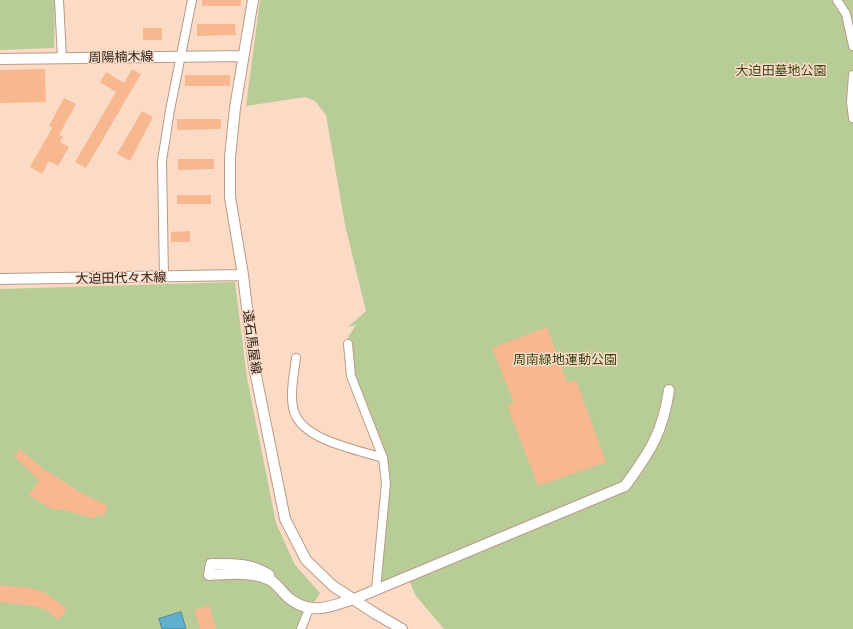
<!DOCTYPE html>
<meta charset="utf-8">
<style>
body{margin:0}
canvas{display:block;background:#fbdac6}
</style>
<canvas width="853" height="629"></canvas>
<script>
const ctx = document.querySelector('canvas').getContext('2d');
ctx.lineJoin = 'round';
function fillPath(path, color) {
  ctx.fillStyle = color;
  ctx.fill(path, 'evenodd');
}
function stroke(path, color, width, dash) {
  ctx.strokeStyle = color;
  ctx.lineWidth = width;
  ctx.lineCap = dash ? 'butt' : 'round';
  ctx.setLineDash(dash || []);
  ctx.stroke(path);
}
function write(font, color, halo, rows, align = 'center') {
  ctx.font = font + ' "Exo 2","Noto Sans JP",sans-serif';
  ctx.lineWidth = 3;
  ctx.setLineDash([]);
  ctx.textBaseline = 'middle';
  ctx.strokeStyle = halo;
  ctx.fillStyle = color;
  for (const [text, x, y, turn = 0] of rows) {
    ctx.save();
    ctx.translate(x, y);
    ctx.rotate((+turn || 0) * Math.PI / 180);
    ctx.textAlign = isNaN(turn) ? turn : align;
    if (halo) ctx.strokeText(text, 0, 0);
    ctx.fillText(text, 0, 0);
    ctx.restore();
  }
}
const green = new Path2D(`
 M0,0H55L54,48L0,50Z
 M260,0H853V629H444L416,596L407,576L377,589L384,463L350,374L348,337L356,325L348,327L366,311L345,225L326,115L315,101L305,97L246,106Z
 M235,282L247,378L276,523L295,565L320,593L298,629H0V289Z`);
const water = new Path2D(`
 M181,612L186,629H162L159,619Z`);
const building = new Path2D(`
 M202,0H241V6H202Z
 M197,24H235L236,35L197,36Z
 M143,28H162V40H143Z
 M45,69L46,102L0,103V70Z
 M132,69L141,74L86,168L75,162L116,92L100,82L106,72L124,83Z
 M185,75H230V86H185Z
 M64,98L76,104L59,135L63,136L60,142L69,147L58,166L49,161L42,174L30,167L52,128L49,126Z
 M142,111L153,117L130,161L117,154Z
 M177,119H221V129L177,130Z
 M178,159H214V169L178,170Z
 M177,195H211V204H177Z
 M190,231V242H171V232Z
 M547,327L567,383L576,380L606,462L538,486L507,405L514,403L492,348Z
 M20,449L42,468L80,492L108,506L103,517L97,514L96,519L61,509L60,511L57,509L55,511L29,495L39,480L14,456Z
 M0,585L31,588L46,593L67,609L58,620L46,610L35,606L0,602Z
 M209,605L216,629H200L194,610Z`);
const minor = new Path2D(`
 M59,0L62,58
 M837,0L846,14L853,46
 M853,75L851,102L853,118
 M164,277L162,161L170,110L192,0
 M348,344L351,376L383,458L386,483L376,589
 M296,358C294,374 288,402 296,416C308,441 358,450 383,458
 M301,629L309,609`);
const tertiary = new Path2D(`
 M253,0L235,108L230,157V197L243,275L254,366L285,519L306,560L333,586L376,614L402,629
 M0,59L243,56
 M0,279L243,275
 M270,580L269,575C251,563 232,564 211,564L209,575C228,574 253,571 270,580C279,585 284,596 293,601C314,615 332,606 354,599L625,486C650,452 663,432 669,390`);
const streetNames = [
 ["周陽楠木線",121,57,-1],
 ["大迫田代々木線",121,278,-1],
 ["遠石馬屋線",252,342,82]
];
const parkNames = [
 ["大迫田墓地公園",781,71],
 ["周南緑地運動公園",565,360]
];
fillPath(green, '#b8cc98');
fillPath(water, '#5eb0ce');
stroke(water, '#508699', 1);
fillPath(building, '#f7b890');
stroke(minor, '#ba9b89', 10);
stroke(tertiary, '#ba9b89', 12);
stroke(minor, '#fff', 8);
stroke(tertiary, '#fff', 10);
write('13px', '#31251d', '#fbdac6', streetNames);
write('13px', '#384718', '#fbdac6', parkNames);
</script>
